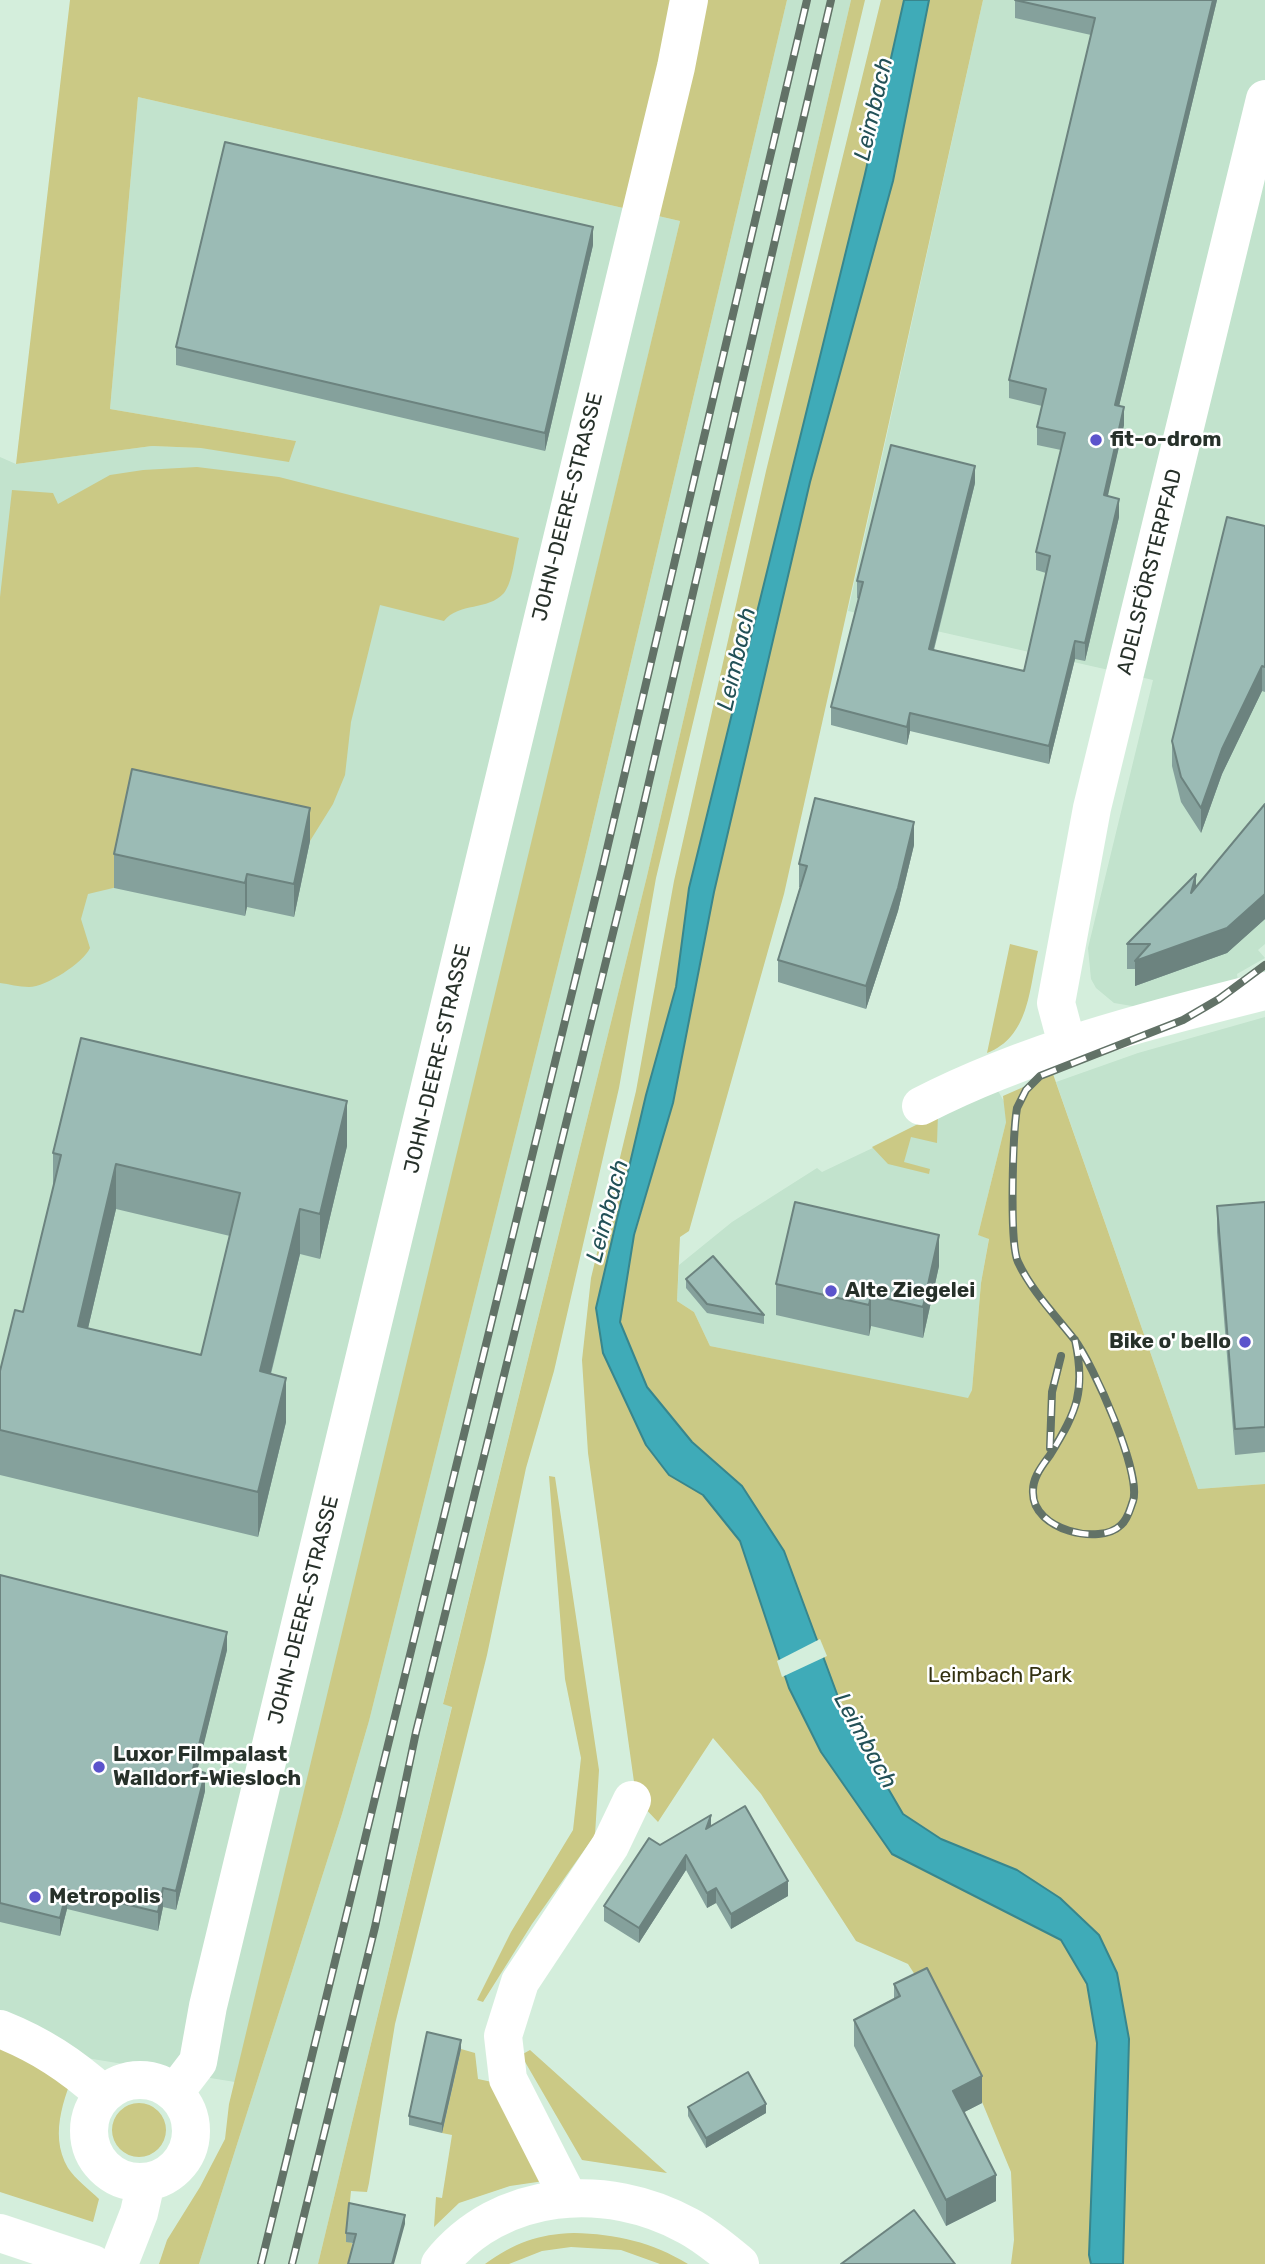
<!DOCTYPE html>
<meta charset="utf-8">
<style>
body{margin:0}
canvas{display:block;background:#d4eedc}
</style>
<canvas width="1265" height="2264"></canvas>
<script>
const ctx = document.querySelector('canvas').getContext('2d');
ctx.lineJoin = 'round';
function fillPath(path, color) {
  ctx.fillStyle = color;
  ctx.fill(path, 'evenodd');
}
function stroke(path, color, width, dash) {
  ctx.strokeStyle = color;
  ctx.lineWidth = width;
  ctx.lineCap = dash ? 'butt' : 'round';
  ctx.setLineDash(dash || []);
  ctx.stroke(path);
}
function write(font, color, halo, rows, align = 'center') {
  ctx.font = font + ' Rubik,sans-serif';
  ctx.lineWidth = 5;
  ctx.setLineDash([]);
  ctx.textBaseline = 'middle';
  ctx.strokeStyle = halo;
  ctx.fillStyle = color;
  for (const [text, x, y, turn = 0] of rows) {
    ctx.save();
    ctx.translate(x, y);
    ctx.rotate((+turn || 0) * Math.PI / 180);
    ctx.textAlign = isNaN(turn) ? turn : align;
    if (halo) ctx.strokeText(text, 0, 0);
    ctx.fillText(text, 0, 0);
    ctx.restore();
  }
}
const built = new Path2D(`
 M787,0H851L647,876L443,1703L452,1706L318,2264H199L342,1814L369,1721L584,861Z
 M983,0H1265V944L1258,950L1265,958L1237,974L1238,981L1138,1007L1114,1003L1096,988L1091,979L1088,948L1153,680L848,611Z
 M138,97L680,221L437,1240L343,1654L299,1814L235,2082L80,2057L0,2040V457L16,464L152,446L201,448L296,441L110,409Z
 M1265,1017V1484L1198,1489L1056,1082L1138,1053Z
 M997,1089L1007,1107L1006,1122L978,1235L989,1238L981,1283L972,1390L968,1399L710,1346L694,1312L677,1301L679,1265L732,1222L817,1168L822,1172Z`);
const green = new Path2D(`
 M70,0H787L584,861L369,1721L342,1814L199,2264H159L167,2240L200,2187L225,2139L229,2104L680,221L138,97L110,409L296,441L289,462L201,448L152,446L16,464Z
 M851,0H865L656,878L619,1088L554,1371L526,1468L487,1655L395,2024L369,2183L367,2192L351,2191L346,2241L352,2243L350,2264H318L452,1707L443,1704L647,876Z
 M881,0H904L865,174L689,888L676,987L614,1229L635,1234L673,1103L714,892L810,482L893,181L929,0H983L784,894L689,1231L680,1237L677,1301L694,1312L710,1346L968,1398L972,1390L981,1283L989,1239L978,1235L1006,1122L1003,1096L1053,1074L1198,1489L1265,1484V2264H1011L1014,2240L1011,2172L956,2039L908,1964L856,1941L761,1794L713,1738L658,1822L639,1802L635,1789L588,1453L582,1360L591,1278L636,1091L674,881L766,471Z
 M197,467L279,477L519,538C515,553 513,582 504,593C488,611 459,602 444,621L380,605L351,722L345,775L333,804L310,841L88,894L81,919L90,948C83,963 46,987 29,987C19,987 9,984 0,983V597L12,490L53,493L58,504L110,475L143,470Z
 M1010,944L1038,951C1029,990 1029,1037 987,1053Z
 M938,1114L937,1143L911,1137L904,1162L930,1169L929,1174L888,1164L872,1147Z
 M549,1476L555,1477L599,1770L595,1835L532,1924L483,2002L477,2000L511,1932L573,1830L581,1758L565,1679Z
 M0,2040L80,2057C67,2092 47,2132 68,2168C75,2179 90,2190 99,2199L93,2222L0,2192Z
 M461,2049L475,2053L478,2079L492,2082L544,2181L510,2186L459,2203L434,2227L436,2197L442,2198L452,2135L442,2133Z
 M530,2050L667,2173L582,2160L521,2055Z
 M112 2130a27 27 0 1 1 54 0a27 27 0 1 1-54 0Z
 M574,2233C616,2234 652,2242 688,2264H660L621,2250L571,2247L542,2251L509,2264H485C514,2243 538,2234 574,2233Z`);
const water = new Path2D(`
 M904,0H929L893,181L810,482L714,892L673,1103L634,1235L620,1322L647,1387L692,1442L742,1486L784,1551L844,1713L903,1814L941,1839L1017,1870L1060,1898L1099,1935L1117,1973L1129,2039L1123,2264H1091L1089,2255L1097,2043L1087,1984L1061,1940L892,1854L821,1752L789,1688L740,1541L703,1495L669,1475L646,1445L603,1353L596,1308L646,1095L676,987L689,888L865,174Z`);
const pier = new Path2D(`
 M820,1639L827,1656L782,1677L777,1661Z`);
const minor = new Path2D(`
 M1068,1048L1056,1003L1092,808L1265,99
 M921,1106C1028,1051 1149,1020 1265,991
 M0,2029C40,2045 71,2065 103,2094
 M89 2131a51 51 0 1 1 102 0a51 51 0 1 1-102 0Z
 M175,2092L198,2062L208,2006L676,67L689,0
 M568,2197L508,2079L503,2036L520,1982L610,1846L632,1800
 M0,2233L93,2264
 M119,2264L139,2213L146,2182
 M440,2264C500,2189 606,2181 688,2226C707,2236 724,2251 740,2264`);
const rail = new Path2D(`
 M1075,1340C1086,1391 1077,1411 1050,1455C1042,1466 1032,1478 1033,1493C1033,1530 1100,1546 1121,1525C1128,1519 1130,1509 1133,1501C1142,1473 1093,1364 1074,1339C1055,1315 1031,1290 1018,1262C1009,1243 1013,1132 1017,1108L1026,1090L1040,1076L1183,1020L1219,999L1265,965
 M1050,1448L1052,1392L1061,1356
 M261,2264L603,866L807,0
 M292,2264L375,1927L416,1732L628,872L831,0`);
const wall = new Path2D(`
 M1015,0H1217L1119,406L1124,425L1107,496L1119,517L1085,661L1075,659L1049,764L910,731L907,745L831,725V707L859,599L857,598V581L975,483L934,650L1024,671L1046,573L1036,570V552L1061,450L1037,445V427L1042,406L1009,398V380L1091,35L1015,18Z
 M593,245L545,451L176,365V347Z
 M1265,526V692L1262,691L1222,774L1201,833L1181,802L1172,766V741Z
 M1265,804V919L1227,953L1135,986V969H1127V944L1196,888Z
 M310,841L294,917L247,907L245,916L114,888V854Z
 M914,845L898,911L866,1009L778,982V960L800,887H799V864Z
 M347,1146L320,1259L300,1254L271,1374L286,1422L258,1537L0,1475V1371L23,1312L53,1189V1153ZM116,1209L230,1236L201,1355L88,1328Z
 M1265,1202V1452L1235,1455L1217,1232V1206Z
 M939,1266L923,1338L871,1326L869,1336L776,1315V1284Z
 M686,1279L764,1315V1324L707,1313L686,1288Z
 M0,1575L227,1650L197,1770L205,1791L176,1910L163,1907L158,1931L67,1909L60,1936L0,1922Z
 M711,1825L788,1896L731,1929L716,1903L707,1908L686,1870L639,1943L604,1921V1906L660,1845Z
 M894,1984L982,2103L964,2112L996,2201L946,2226L854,2046V2020L894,1999Z
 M461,2049L442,2133L409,2125V2116Z
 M688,2107L766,2113L706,2148L688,2116Z
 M405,2224L353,2243L346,2242V2233Z`);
const shadedWall = new Path2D(`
 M1213,0H1217L1115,423V405Z
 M593,227V245L545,451V433Z
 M1124,407V425L1104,513V495Z
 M975,466V483L929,667V649Z
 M1119,499V517L1085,661V643Z
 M1075,641V659L1049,764V746Z
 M1262,666V691L1222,774L1201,833V808L1222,749Z
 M910,713V731L907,745V727Z
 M310,808V841L294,917V884Z
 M914,822V845L898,911L866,1009V986Z
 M247,874V907L245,916V883Z
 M1196,874V899L1191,893Z
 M1265,894V919L1227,953L1135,986V961Z
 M347,1101V1146L320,1259V1214Z
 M116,1164V1209L78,1371V1326Z
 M300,1209V1254L260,1416V1371Z
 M939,1235V1266L923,1338V1307Z
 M871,1295V1326L869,1336V1305Z
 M286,1378V1422L258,1537V1492Z
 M227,1632V1650L193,1788V1769Z
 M205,1773V1791L176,1910V1891Z
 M711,1815V1830L706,1829Z
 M686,1855V1870L639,1943V1928Z
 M788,1881V1896L731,1929V1914Z
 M163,1888V1907L158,1931V1912Z
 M716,1888V1903L707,1908V1893Z
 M67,1890V1909L60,1936V1918Z
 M461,2040V2049L442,2133V2124Z
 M982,2076V2103L953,2118V2091Z
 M766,2104V2113L706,2148V2138Z
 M996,2175V2201L946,2226V2200Z
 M405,2215V2224L394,2264H392Z`);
const building = new Path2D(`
 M1015,0H1213L1115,405L1124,407L1104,495L1119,499L1085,643L1075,641L1049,746L910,713L907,727L831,707L863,582L857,581L891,445L975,466L929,649L1024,671L1050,556L1036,552L1065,433L1037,427L1046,389L1009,380L1095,18Z
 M225,142L593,227L545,433L176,347Z
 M1227,517L1265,526V667L1262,666L1222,749L1201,808L1181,777L1172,741Z
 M132,769L310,808L294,884L247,874L245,883L114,854Z
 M815,798L914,822L898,888L866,986L778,960L807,866L799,864Z
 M1265,804V894L1227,928L1135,961L1150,944H1127L1196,874L1191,893Z
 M81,1038L347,1101L320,1214L300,1209L260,1371L286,1378L258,1492L0,1430V1371L15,1310L23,1312L61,1155L53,1153ZM116,1164L240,1193L201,1355L78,1326Z
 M795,1202L939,1235L923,1307L871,1295L869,1305L776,1284Z
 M1265,1202V1427L1235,1429L1217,1206Z
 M713,1256L764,1315L707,1304L686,1279Z
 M0,1575L227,1632L193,1769L205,1773L176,1891L163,1888L158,1912L67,1890L60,1918L0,1903Z
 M745,1806L788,1881L731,1914L716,1888L707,1893L686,1855L639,1928L604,1906L649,1838L660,1845L711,1815L706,1829Z
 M927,1968L982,2076L953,2091L996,2175L946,2200L854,2020L900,1996L894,1984Z
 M427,2032L461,2040L442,2124L409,2116Z
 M748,2072L766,2104L706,2138L688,2107Z
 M349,2203L405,2215L392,2264H348L356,2234L346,2233Z
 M914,2210L955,2264H841Z`);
const markers = [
 [1096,440,7,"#5c54cc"],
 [831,1291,7,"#5c54cc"],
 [1245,1342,7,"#5c54cc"],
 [99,1767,7,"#5c54cc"],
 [35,1897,7,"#5c54cc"]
];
const poiNames = [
 ["fit-o-drom",1110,440],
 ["Alte Ziegelei",845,1291],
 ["Bike o' bello",1231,1342,"right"],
 ["Luxor Filmpalast",113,1755],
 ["Walldorf-Wiesloch",113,1779],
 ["Metropolis",49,1897]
];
const streetNames = [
 ["JOHN-DEERE-STRASSE",568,507,-76],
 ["ADELSFÖRSTERPFAD",1150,572,-76],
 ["JOHN-DEERE-STRASSE",438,1059,-77],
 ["JOHN-DEERE-STRASSE",304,1610,-76]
];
const parkNames = [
 ["Leimbach Park",1000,1676]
];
const waterNames = [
 ["Leimbach",874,109,-77],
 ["Leimbach",737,659,-77],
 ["Leimbach",608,1211,-75],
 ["Leimbach",865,1741,61]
];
fillPath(built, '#c2e3cd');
fillPath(green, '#cbc985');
fillPath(water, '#3fabb8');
stroke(water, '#38868d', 2);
fillPath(pier, '#d4eedc');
stroke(minor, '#fff', 38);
stroke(rail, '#627267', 8);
stroke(rail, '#fff', 5, [16]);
fillPath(wall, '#85a19c');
fillPath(shadedWall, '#6c837f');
fillPath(building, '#9bbbb5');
stroke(building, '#6c837f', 2);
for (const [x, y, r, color] of markers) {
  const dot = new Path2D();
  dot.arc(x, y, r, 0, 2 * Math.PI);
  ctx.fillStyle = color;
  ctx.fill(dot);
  stroke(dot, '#fff', 2.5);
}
write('bold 21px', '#27312a', '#fff', poiNames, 'left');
write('21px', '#27312a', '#fff', streetNames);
write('21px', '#333110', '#fff', parkNames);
write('italic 23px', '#235157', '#fff', waterNames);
</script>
